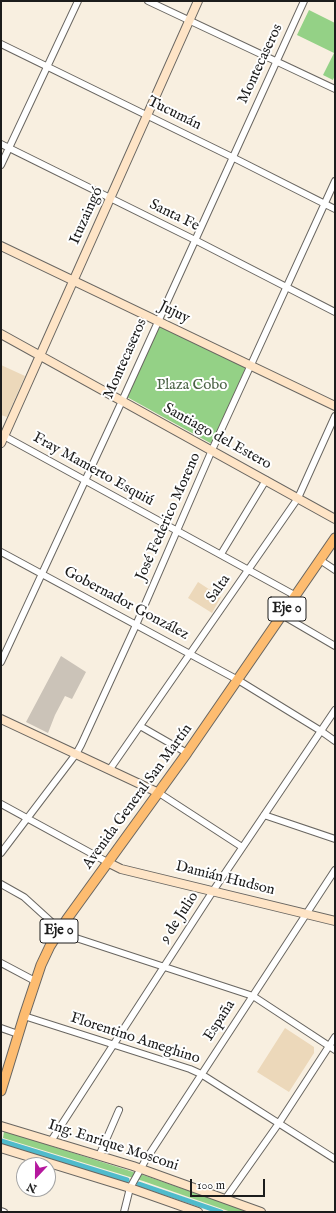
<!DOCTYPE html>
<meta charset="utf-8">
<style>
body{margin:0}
#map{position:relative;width:336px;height:1213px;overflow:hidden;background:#f8efe0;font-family:"IM FELL English",serif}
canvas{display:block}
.frame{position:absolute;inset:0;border:2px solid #1c1c1c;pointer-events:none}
.north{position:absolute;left:16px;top:1157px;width:40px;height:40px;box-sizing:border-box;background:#fff;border:1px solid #a4a4a4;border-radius:50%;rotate:202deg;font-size:11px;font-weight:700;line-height:16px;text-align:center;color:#1c1c1c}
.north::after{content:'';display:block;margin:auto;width:14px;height:18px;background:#b5179e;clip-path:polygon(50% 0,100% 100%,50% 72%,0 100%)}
.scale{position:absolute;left:190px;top:1179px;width:75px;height:18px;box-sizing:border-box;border:2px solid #1c1c1c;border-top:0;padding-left:5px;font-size:12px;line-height:14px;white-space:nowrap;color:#1c1c1c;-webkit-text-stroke:3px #fff;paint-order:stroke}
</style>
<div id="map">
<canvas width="336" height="1213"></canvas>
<div class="frame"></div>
<div class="north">N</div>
<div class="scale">100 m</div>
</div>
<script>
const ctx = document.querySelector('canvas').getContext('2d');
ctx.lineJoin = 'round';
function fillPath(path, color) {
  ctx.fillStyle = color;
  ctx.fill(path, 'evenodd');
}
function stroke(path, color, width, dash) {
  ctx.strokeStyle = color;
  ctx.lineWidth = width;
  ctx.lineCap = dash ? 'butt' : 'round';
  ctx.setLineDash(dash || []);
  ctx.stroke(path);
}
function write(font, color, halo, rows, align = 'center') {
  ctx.font = font + ' "IM FELL English",serif';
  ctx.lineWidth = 4;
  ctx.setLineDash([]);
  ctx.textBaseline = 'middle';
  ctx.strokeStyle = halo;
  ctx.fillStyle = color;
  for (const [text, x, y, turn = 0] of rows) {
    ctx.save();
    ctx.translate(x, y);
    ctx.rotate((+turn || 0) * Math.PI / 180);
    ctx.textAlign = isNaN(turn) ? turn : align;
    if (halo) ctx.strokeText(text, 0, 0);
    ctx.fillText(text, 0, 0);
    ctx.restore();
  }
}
const built = new Path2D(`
 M1,365L25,376L7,417L1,415Z
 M198,582L221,597L212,613L188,598Z
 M285,1028L314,1047V1053L289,1092L257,1072Z`);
const industrial = new Path2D(`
 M61,656L86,672L72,699L65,696L55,715L48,733L26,722Z`);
const green = new Path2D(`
 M309,10L335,23V75L333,80L323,75L334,53L297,35Z
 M159,325L246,367L212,444L127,397Z
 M4,1131L146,1176L250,1212H231L143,1181L3,1138Z`);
const canal = new Path2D(`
 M1,1141L127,1180
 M139,1184L221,1212`);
const street = new Path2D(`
 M148,1L335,89
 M1,44L232,157L335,209
 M1,144L195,240L335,312
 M1,165L78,1
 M4,436L296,596
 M1,552L238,680L321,731L335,741
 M221,554L266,480
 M320,560L335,570
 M282,615L335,646
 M1,662L122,401L304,1
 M140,726L187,753
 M110,769L298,498L335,416
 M159,793L242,847
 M1,804L109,863
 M264,815L335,839
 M1,853L76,754L81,745L136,625L212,450L335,181
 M1,884L24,897L57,927L70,936L253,996L335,1050
 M1,963L35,981
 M24,1016L190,1069L201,1074L335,1159
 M1,1028L18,1034
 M51,1141L213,891L335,710
 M99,1156L119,1110
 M226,1198L279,1123L335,1037
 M1,1211L4,1212
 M124,1212L130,1188L145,1161L335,870`);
const secondary = new Path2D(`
 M1,246L335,406
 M1,334L335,519
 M1,443L198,1
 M1,719L159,793
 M109,863L121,869L335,921
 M1,1126L133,1166L261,1212
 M1,1148L130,1188L198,1212`);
const primary = new Path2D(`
 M1,1091L24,1016L41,965L50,946L67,919L187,753L335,538`);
const shields = [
 [287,609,38],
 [59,931,38]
];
const shieldNames = [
 ["Eje 0",287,609],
 ["Eje 0",59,931]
];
const streetNames = [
 ["Montecaseros",261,64,-65],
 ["Tucumán",174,114,26],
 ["Ituzaingó",87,216,-66],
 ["Santa Fe",174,216,26],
 ["Jujuy",174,313,26],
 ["Montecaseros",126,359,-66],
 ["Santiago del Estero",217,437,29],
 ["Fray Mamerto Esquiú",93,470,29],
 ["José Federico Moreno",169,517,-66],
 ["Salta",219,589,-55],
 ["Gobernador González",126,604,28],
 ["Avenida General San Martín",138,797,-54],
 ["Damián Hudson",225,879,14],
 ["9 de Julio",180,918,-57],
 ["España",220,1021,-57],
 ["Florentino Ameghino",135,1039,18],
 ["Ing. Enrique Mosconi",113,1146,18]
];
const parkNames = [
 ["Plaza Cobo",192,386]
];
fillPath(built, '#ecd8ba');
fillPath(industrial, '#cbc3b8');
fillPath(green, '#94d186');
stroke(canal, '#50bbcc', 5);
stroke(street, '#696661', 8);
stroke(secondary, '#696661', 10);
stroke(primary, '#696661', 11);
stroke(street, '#fff', 6);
stroke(secondary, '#fee4c6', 8);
stroke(primary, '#fdbc70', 9);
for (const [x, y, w] of shields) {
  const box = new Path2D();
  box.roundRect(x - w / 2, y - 12, w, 24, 3);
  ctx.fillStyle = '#fff';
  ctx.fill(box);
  stroke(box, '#1c1c1c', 1);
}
write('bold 14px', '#1c1c1c', null, shieldNames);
write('15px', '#1c1c1c', '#fff', streetNames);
write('15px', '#4c6446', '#fff', parkNames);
</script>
